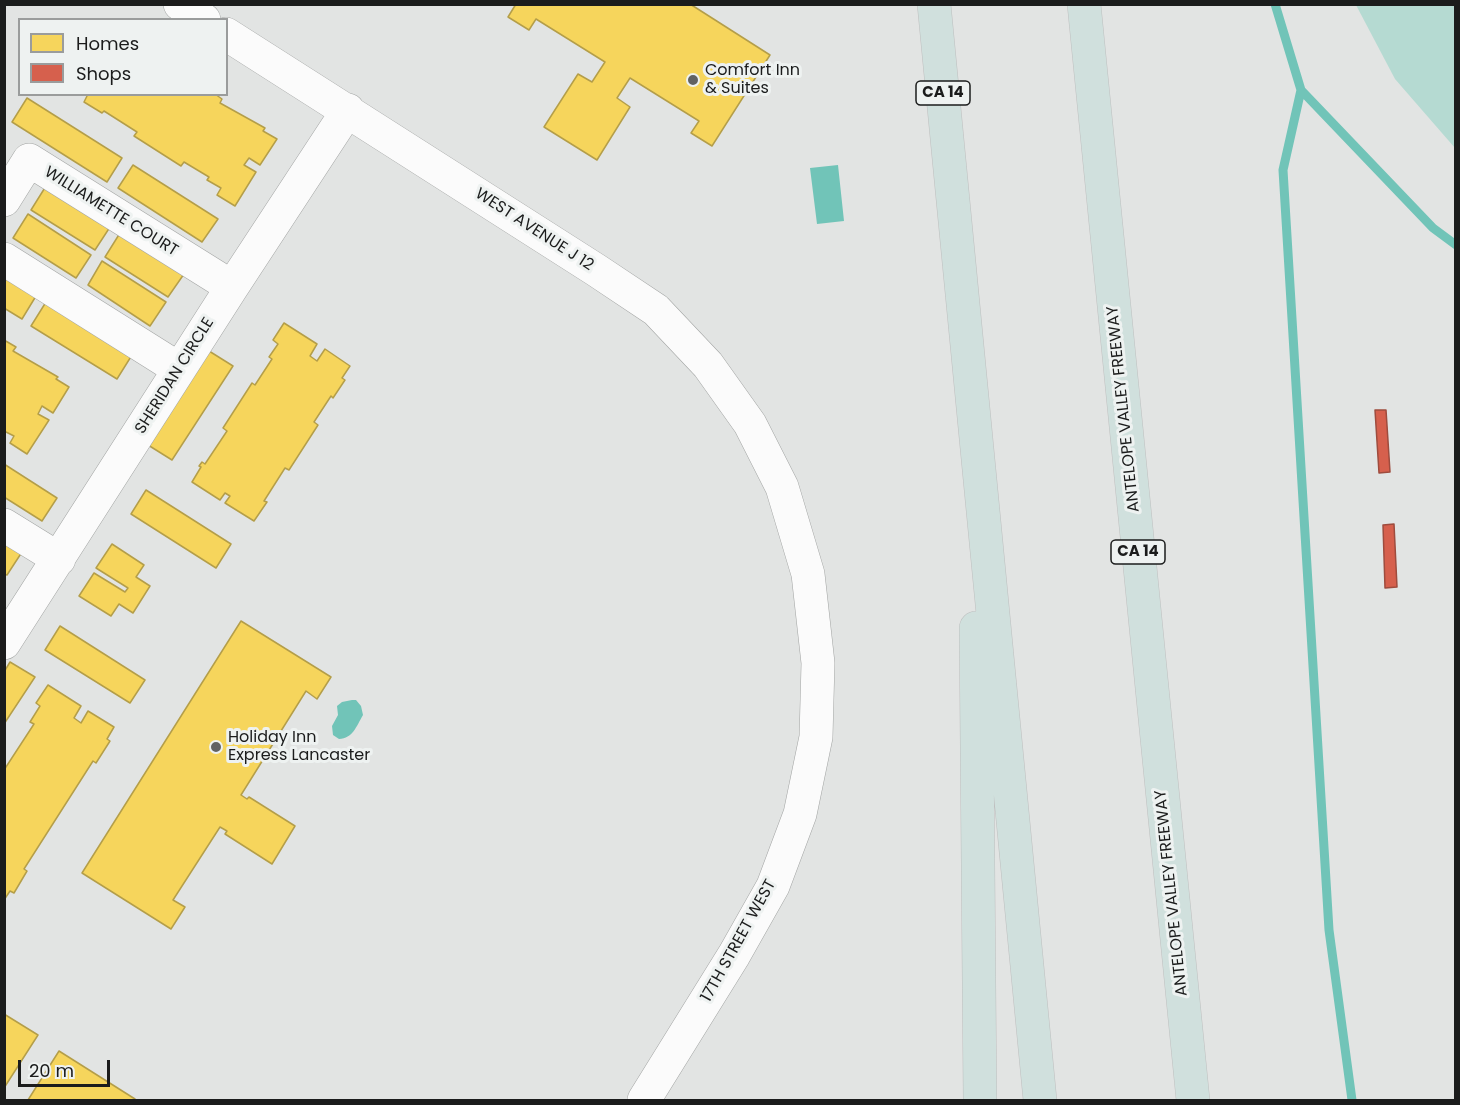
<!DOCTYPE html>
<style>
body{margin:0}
#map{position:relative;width:1460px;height:1105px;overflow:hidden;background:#e2e4e3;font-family:Poppins,sans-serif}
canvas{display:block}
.frame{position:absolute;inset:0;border:6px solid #1b1c1c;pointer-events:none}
.legend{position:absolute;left:18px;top:18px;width:210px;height:78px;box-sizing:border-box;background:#eef2f1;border:2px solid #9a9c9c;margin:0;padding:8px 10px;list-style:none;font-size:18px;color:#1b1c1c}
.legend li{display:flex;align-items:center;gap:12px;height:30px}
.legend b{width:30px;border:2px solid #9a9c9c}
.scale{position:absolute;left:18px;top:1060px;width:92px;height:27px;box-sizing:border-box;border:3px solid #1b1c1c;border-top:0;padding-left:8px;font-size:18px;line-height:21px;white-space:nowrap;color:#1b1c1c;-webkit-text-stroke:4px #eef2f1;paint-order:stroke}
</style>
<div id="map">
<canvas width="1460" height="1105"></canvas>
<div class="frame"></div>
<ul class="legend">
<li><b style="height:16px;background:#f6d55c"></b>Homes</li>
<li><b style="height:16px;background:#d6604d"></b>Shops</li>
</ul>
<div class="scale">20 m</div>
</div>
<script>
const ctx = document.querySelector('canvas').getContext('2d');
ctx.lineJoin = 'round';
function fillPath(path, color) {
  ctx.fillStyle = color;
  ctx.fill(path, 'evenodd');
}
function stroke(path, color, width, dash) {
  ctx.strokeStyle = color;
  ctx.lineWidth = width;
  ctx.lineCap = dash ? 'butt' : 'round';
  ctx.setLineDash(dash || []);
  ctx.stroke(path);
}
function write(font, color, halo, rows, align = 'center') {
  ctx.font = font + ' Poppins,sans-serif';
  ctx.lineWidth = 6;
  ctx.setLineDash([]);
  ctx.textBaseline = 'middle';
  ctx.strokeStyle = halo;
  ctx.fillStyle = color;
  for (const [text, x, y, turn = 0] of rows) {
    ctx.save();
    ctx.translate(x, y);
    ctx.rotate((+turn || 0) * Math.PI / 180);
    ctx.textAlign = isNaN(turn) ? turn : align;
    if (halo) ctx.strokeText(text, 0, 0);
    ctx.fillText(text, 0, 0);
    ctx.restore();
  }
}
const green = new Path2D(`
 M1356,5H1455V148L1395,79Z`);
const water = new Path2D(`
 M838,165L844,221L817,224L810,168Z
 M352,700H356L361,706L363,715C356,727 353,738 339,739L333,735L332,726L338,715L337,706L342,702Z`);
const homes = new Path2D(`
 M516,4H690L770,55L712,146L691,133L699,121L630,78L617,98L630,107L597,160L544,127L578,74L592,82L605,62L536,19L529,30L508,17Z
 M88,94H215L222,99L220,103L265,128L263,131L277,139L260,165L249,158L244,165L256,172L235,206L217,195L221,188L207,180L209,177L184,162L181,166L134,136L137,132L104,111L102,113L84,102Z
 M27,98L122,158L107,182L12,122Z
 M133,165L218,219L202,242L118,188Z
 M46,186L110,227L95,250L31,210Z
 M28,214L91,255L76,278L13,238Z
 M120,233L184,274L168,297L105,257Z
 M102,261L166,302L150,326L88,285Z
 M4,275L36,296L22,319L4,308Z
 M46,302L132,355L117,379L31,326Z
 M284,323L317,344L310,356L317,361L325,349L350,366L342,378L345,380L333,398L331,396L314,422L318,425L289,470L285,468L264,501L267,502L254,521L225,503L230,496L225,493L220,500L192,482L201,467L199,466L202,462L205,464L227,431L223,428L252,383L255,385L272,359L269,357L278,344L273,340Z
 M4,340L16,347L13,351L58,377L56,379L69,387L53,413L42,406L38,414L49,420L27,454L10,443L14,436L4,431Z
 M209,351L233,366L172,460L148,445Z
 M4,464L57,498L42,521L4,497Z
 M146,490L231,544L216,568L131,514Z
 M4,541L22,552L7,575L4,574Z
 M112,544L144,565L136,577L150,586L133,613L119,604L111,616L79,596L94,573L125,592L128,588L96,568Z
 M241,621L331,677L317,699L306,691L241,795L247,799L249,797L295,826L272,864L225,834L227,831L220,827L173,900L185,907L171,929L82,873Z
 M60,626L145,680L130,703L45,650Z
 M10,662L35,677L4,724V672Z
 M48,685L81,706L74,718L81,723L88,711L114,727L107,739L110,741L96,763L93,761L24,869L27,871L14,893L10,891L4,900V770L34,724L30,722L40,706L36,703Z
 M4,1014L38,1035L4,1088Z
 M59,1051L135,1099L134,1100H28Z`);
const shops = new Path2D(`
 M1375,410H1386L1390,472L1379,473Z
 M1394,524L1397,587L1385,588L1383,525Z`);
const stream = new Path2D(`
 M1275,4L1301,90L1433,228L1456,245
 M1301,90L1283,170L1329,930L1352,1100`);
const minor = new Path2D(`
 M180,4L204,20
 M226,34L596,270L656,310L708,365L750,424L782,487L808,574L818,663L816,737L800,814L773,886L734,955L644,1100
 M4,200L29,160L232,287
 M4,259L179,369
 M4,525L59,559
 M4,643L232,287L348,110`);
const highway = new Path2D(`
 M934,4L1040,1100
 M1084,4L1193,1100
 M976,628L980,1100`);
const markers = [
 [693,80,6,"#616262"],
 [216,747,6,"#616262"]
];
const shields = [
 [943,93,54],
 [1138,552,54]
];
const shieldNames = [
 ["CA 14",943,93],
 ["CA 14",1138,552]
];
const poiNames = [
 ["Comfort Inn",705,71],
 ["& Suites",705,89],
 ["Holiday Inn",228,738],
 ["Express Lancaster",228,756]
];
const streetNames = [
 ["WILLIAMETTE COURT",111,212,32],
 ["WEST AVENUE J 12",534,230,33],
 ["SHERIDAN CIRCLE",175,376,-58],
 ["ANTELOPE VALLEY FREEWAY",1124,409,-96],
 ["ANTELOPE VALLEY FREEWAY",1172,893,-96],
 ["17TH STREET WEST",739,941,-61]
];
fillPath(green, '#b5dad2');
fillPath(water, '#71c4b8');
fillPath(homes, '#f6d55c');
stroke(homes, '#b49e49', 1.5);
fillPath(shops, '#d6604d');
stroke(shops, '#9e4c3e', 1.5);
stroke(stream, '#71c4b8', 9);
stroke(minor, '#a2a4a3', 34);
stroke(highway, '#bebfbf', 34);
stroke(minor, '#fbfbfb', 33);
stroke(highway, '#d0e0dd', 33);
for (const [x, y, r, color] of markers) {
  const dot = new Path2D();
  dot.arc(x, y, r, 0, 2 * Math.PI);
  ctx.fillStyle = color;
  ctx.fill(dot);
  stroke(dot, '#eef2f1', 2);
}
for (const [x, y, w] of shields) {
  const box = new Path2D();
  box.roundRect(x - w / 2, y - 12, w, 24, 4.5);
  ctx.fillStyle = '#eef2f1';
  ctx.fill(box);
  stroke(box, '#1b1c1c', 1.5);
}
write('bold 15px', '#1b1c1c', null, shieldNames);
write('16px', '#1b1c1c', '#eef2f1', poiNames, 'left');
write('16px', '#1b1c1c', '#eef2f1', streetNames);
</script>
